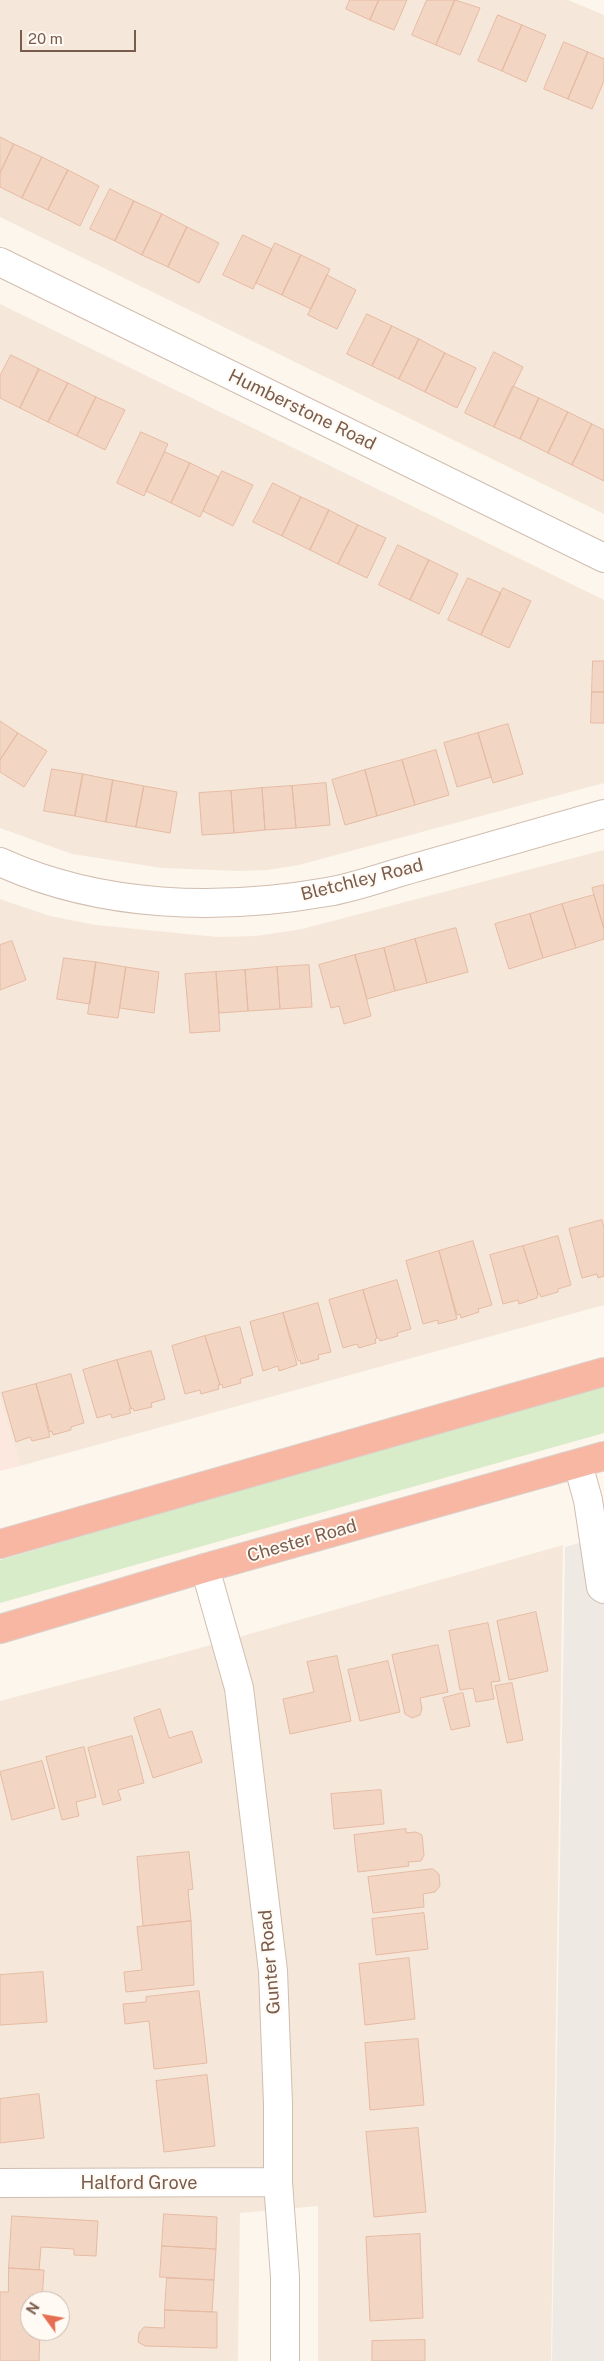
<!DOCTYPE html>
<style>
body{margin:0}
#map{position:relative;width:604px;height:2361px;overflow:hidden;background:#fdf6ec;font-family:"Public Sans",sans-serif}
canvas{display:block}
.north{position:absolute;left:20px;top:2291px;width:50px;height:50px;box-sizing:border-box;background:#fffaf3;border:1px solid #cabbb1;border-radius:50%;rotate:302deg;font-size:14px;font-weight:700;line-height:20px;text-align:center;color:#7a5c4d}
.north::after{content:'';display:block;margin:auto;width:18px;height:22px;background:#e76f51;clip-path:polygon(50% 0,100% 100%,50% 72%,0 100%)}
.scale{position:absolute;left:20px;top:30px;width:116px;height:22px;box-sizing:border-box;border:2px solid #7a5c4d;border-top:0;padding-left:6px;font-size:15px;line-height:18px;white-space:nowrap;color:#7a5c4d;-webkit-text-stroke:4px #fffaf3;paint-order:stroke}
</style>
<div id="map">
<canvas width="604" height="2361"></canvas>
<div class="north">N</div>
<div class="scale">20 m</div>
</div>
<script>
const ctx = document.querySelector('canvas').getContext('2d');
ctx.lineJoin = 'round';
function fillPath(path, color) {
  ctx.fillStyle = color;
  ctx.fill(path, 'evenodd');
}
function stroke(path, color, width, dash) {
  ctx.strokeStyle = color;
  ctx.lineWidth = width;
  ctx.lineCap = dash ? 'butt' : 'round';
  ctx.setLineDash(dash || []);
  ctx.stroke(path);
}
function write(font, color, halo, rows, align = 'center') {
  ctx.font = font + ' "Public Sans",sans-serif';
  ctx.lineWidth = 4;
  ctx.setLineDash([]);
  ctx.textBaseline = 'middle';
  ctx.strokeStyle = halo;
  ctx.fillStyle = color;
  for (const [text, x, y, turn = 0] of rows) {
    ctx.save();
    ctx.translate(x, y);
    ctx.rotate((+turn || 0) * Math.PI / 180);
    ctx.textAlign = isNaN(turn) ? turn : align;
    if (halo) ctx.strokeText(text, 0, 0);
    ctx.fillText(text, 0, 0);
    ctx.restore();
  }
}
const residential = new Path2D(`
 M0,0H568L604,15V514L0,217Z
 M0,304L604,600V783L299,865L267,870L237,871L162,868L72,854L0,828Z
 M604,850V1305L20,1466L0,1400V899L50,916L96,925L218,937L256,936L302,929Z
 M563,1545L551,2361H318V2206L240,2213L238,2361H0V1701L193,1650ZM30,2301H60V2331H30Z`);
const commercial = new Path2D(`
 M0,1400L20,1466L0,1471Z`);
const industrial = new Path2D(`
 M604,1536V2361H552L565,1547Z`);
const green = new Path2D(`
 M604,1387V1433L0,1603V1560L404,1442Z`);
const building = new Path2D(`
 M350,0H379L370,20L346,9Z
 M379,0H407L394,30L370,20Z
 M427,0H455L436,45L412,35Z
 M455,0L480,8L460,55L436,45Z
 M498,15L522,25L502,71L478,61Z
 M522,25L546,35L526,82L502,71Z
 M564,42L588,52L568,99L544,89Z
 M588,52L604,59V81L592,109L568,99Z
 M0,137L14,144L0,173Z
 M14,144L42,157L22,198L0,187V173Z
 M42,157L68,170L48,210L22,198Z
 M68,170L99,186L80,226L48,210Z
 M110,189L134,201L115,241L90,229Z
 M134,201L162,214L142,255L115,241Z
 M162,214L187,227L168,267L142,255Z
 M187,227L219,243L199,283L168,267Z
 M243,235L272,249L253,289L223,275Z
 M275,243L301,255L282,295L256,283Z
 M301,255L330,269L311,309L282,295Z
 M327,275L356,290L337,329L308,315Z
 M367,314L392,326L372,366L347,354Z
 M392,326L419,339L399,379L372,366Z
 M419,339L445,353L425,392L399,379Z
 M494,352L523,367L494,427L465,413Z
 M445,353L476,368L457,408L425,392Z
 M11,355L39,369L20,408L0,398V376Z
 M39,369L68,383L48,422L20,408Z
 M68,383L96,397L77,436L48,422Z
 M513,386L539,398L520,439L494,427Z
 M96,397L125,410L105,450L77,436Z
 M539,398L568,412L548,453L520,439Z
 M568,412L592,424L572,465L548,453Z
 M592,424L604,430V481L572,465Z
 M141,432L168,444L144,496L117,483Z
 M165,452L190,463L171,503L146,491Z
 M190,463L219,477L200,517L171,503Z
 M222,471L253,485L233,526L203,511Z
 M273,483L301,497L282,536L253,522Z
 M301,497L329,510L310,550L282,536Z
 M329,510L358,525L338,564L310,550Z
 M358,525L386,538L367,578L338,564Z
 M398,545L429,560L410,600L379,585Z
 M429,560L458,574L439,614L410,600Z
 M468,578L501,593L481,635L448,620Z
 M503,588L531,601L509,648L481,635Z
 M593,661H604V692H592Z
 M592,692H604V723H591Z
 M0,721L18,733L0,760Z
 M508,724L523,774L493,783L478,733Z
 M18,733L47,751L24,787L0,772V760Z
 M478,733L491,777L457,787L444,743Z
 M436,750L449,795L415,805L402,760Z
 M402,760L415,805L377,816L365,770Z
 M52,769L83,774L75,816L44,811Z
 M365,770L377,816L345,825L332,780Z
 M83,774L113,780L106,822L75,816Z
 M113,780L144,786L136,827L106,822Z
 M326,783L330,825L296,828L292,786Z
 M144,786L177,792L170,833L136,827Z
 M292,786L296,828L265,830L262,788Z
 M262,788L265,830L234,833L231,791Z
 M231,791L234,833L202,835L199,793Z
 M604,885V929L592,888Z
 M594,895L604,929V939L576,948L562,904Z
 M562,904L576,948L543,958L530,914Z
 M530,914L543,958L509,969L495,924Z
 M456,928L468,972L427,983L415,939Z
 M415,939L427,983L395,991L384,948Z
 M12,941L26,980L0,990V945Z
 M384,948L395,991L367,999L355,955Z
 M355,955L371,1016L344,1024L339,1006L331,1008L319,965Z
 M64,958L96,962L90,1004L57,999Z
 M96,962L126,967L118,1018L88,1014Z
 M309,965L312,1007L280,1009L277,967Z
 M126,967L159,972L154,1013L120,1008Z
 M277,967L280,1009L248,1011L245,970Z
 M245,970L248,1011L219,1013L216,972Z
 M216,972L220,1031L190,1033L185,974Z
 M602,1220L604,1228V1276L598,1278L597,1274L582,1278L569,1229Z
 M558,1236L571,1285L558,1289V1292L541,1297L540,1294H538L523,1246Z
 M473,1241L492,1305L478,1309L479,1312L461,1318L460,1314L457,1315L439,1251Z
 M523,1246L538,1294L537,1298L519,1304L518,1300L503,1304L490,1255Z
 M439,1251L457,1319L438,1324V1320L423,1324L406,1261Z
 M397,1280L411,1329L397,1333L398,1336L380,1341L379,1338H377L363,1290Z
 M363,1290L377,1338L375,1339L376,1343L359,1348L357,1344L343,1348L329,1300Z
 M318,1303L331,1352L318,1355L319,1359L301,1364L300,1360L298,1361L283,1313Z
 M283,1313L297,1365L279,1371L278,1366L263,1371L250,1322Z
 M240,1327L253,1375L240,1379L241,1383L223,1388L222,1384L220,1385L205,1336Z
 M205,1336L220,1385H218L219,1389L201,1394L200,1390L185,1394L172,1346Z
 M151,1351L165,1399L151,1403L152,1407L134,1411L133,1408L131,1409L117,1360Z
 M117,1360L131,1409H129L131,1413L112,1418L111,1414L97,1418L83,1370Z
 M71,1374L84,1423L71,1427V1430L53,1435L52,1431L50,1432L36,1384Z
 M36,1384L50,1437L32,1441L30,1437L16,1442L2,1393Z
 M536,1612L548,1671L509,1680L497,1621Z
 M488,1623L500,1681L491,1682L494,1699L476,1702L473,1688L460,1690L449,1631Z
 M438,1645L448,1692L420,1698L422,1709L420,1715L412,1718L405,1714L392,1655Z
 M337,1656L351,1721L290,1734L283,1699L314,1692L307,1662Z
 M388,1661L400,1712L360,1721L348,1670Z
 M512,1683L523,1740L507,1743L495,1686Z
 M463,1693L470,1726L451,1730L443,1698Z
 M160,1709L169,1738L192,1731L202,1762L153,1778L134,1718Z
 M132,1736L144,1783L118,1790L121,1800L103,1805L88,1748Z
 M84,1747L96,1797L76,1802L79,1816L62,1820L46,1757Z
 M42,1761L55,1808L12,1820L0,1772Z
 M381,1790L384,1824L334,1829L331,1794Z
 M406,1829V1833L416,1832L422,1835L424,1855L421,1861L408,1862L409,1866L358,1872L354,1835Z
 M189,1852L193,1889L188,1890L191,1921L143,1926L137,1857Z
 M433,1869L439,1874L440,1886L435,1892L423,1894L424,1907L373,1913L368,1877Z
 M424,1913L428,1949L376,1955L372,1919Z
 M191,1921L194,1985L126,1992L124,1972L142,1970L137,1927Z
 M409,1958L415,2019L365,2025L359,1964Z
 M43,1972L47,2022L0,2025V1975Z
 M199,1991L207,2063L154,2069L149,2021L125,2024L123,2004L146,2002V1997Z
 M418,2039L424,2105L370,2110L365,2043Z
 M207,2075L215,2146L164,2152L156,2081Z
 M39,2094L44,2138L0,2143V2099Z
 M418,2128L426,2212L374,2217L366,2132Z
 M164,2214L217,2217L216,2249L162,2246Z
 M12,2216L98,2221L96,2256L74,2255V2249L41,2247L39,2270L9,2268Z
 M420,2234L423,2318L370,2321L366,2237Z
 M162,2246L216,2249L214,2280L160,2277Z
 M9,2268L44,2270L42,2301H30V2331H40L39,2361H0V2292H8Z
 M167,2278L214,2280L212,2312L165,2310Z
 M165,2310L217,2312V2348L145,2346L138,2342L139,2333L144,2327L164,2328Z
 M425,2340V2361H372V2341Z`);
const minor = new Path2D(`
 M0,262L604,558
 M0,862C101,908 219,911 327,892C357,887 388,875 418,867C480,849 542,832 604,814
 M578,1464L588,1500L601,1587L604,1589
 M205,1568L239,1688L273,1971L278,2104V2182L285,2277V2361
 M0,2183L278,2182`);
const highway = new Path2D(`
 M0,1544L604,1372
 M0,1629L205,1568L604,1456`);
const streetNames = [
 ["Humberstone Road",302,410,26],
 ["Bletchley Road",362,880,-14],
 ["Chester Road",302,1541,-16],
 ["Gunter Road",270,1962,-95],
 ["Halford Grove",139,2183]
];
fillPath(residential, '#f5e8da');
fillPath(commercial, '#fde8e0');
fillPath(industrial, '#efe9e4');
fillPath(green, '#d8ecc9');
fillPath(building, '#f3d5c3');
stroke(building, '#e6bba3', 1);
stroke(minor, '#d1beb0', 30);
stroke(highway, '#dad1cd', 30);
stroke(minor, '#fff', 28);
stroke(highway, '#f7b7a3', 28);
write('18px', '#7a5c4d', '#fffaf3', streetNames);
</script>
